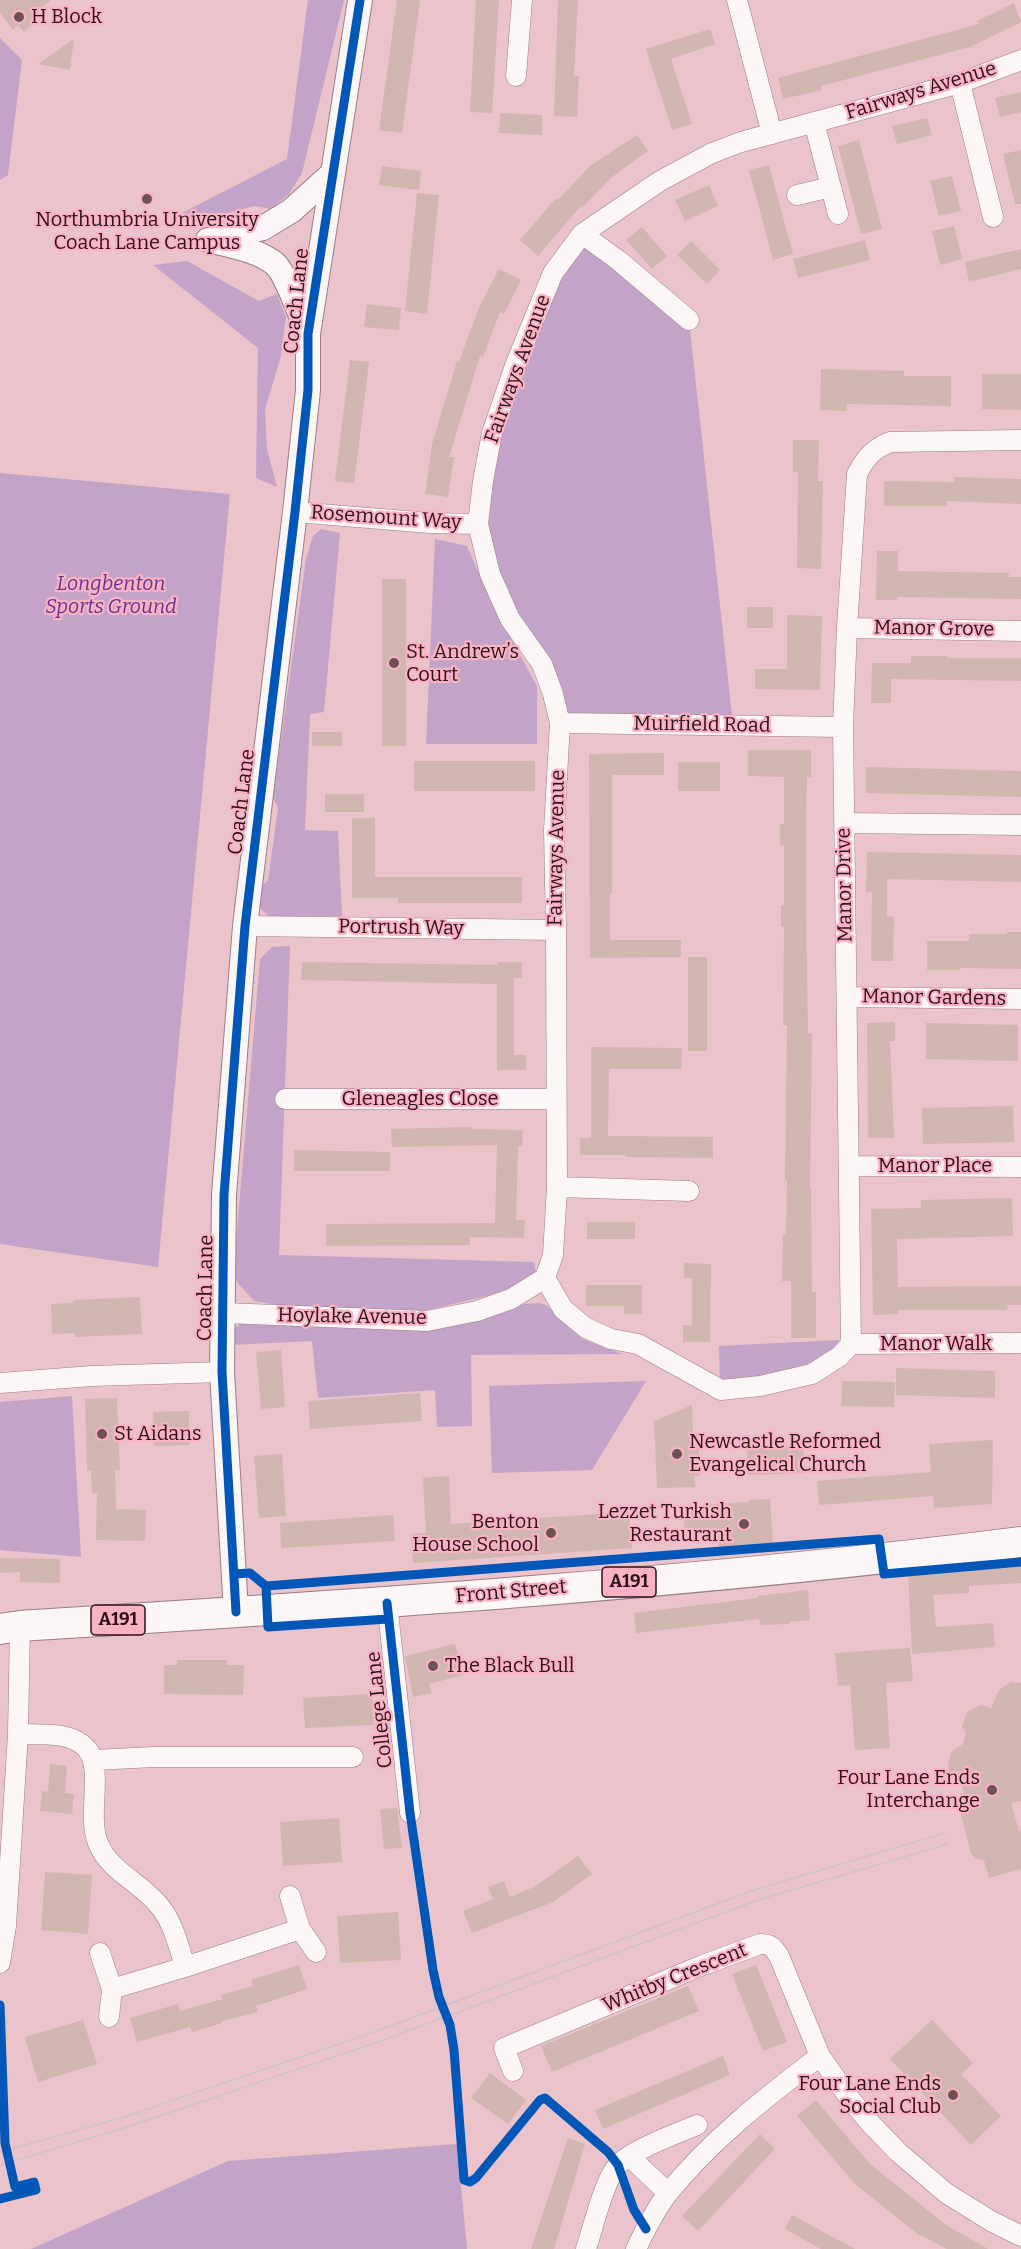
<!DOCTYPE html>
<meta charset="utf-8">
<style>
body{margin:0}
canvas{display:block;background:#eac3cb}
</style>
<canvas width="1021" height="2249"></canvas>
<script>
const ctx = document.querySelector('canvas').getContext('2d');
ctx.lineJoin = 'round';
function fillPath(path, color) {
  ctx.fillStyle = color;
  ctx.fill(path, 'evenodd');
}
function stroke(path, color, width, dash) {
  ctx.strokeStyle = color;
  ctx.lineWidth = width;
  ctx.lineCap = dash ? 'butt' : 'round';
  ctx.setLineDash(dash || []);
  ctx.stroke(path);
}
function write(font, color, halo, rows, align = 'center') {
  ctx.font = font + ' Bitter,serif';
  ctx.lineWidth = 4.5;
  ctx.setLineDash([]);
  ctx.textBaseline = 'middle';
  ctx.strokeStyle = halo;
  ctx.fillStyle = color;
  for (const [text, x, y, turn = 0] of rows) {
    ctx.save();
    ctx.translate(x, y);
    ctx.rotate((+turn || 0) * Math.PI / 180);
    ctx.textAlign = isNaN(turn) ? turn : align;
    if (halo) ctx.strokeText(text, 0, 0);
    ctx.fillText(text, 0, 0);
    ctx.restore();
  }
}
const green = new Path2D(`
 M308,0H344L302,173L289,194L271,209L255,206L199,220L182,213L287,159Z
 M0,38L22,60L8,175L0,180Z
 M582,234L689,320L733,725L560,723L490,574L483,481L516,363Z
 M187,261L259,301L277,294L286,317L281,356L265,409L267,449L277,487L256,478L258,348L153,265Z
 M0,473L230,494L158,1267L0,1244Z
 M321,529L340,533L324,712L310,714L305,830L338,831L342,916H305L294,922L274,921L259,907L260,887L268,881L278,808L273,798L306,559L313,536Z
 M435,539L467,546L493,606L537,686V744H426Z
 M290,946L279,1255L534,1262L536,1275L523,1283L487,1296L423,1311L300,1309L254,1301L237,1282L234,1266L260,959L272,947Z
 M539,1303L546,1305L583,1339L622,1354L471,1355L472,1426L437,1427L435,1390L318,1398L312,1341L230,1345L235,1328L244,1320L378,1328H445L524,1304Z
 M839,1340L827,1358L768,1375L720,1384L719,1346Z
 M646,1381L592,1470L492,1473L489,1386Z
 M72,1396L81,1557L0,1550V1402Z
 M457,2144L467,2249H31L228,2161Z`);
const building = new Path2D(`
 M0,0H51L32,14L37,21L24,32L18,25L13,30L0,13Z
 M397,0H420L402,133L379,130Z
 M476,0H499L492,113L470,112Z
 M558,0H578L574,76H579L577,117L554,116Z
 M1014,3L1021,22L970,47L821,86L822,90L783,99L778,78L979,24L977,21Z
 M710,29L715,44L671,59L692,124L672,130L646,49Z
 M74,39L70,70L38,64Z
 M1021,92V112L1000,117L995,98Z
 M500,113L542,115V135L499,133Z
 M927,118L932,135L897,144L892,126Z
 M637,135L648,151L612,177L582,208L580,207L538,256L520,240L556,198L558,200L590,166Z
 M859,140L882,229L861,234L838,146Z
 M1021,150V204H1015L1003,154Z
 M769,165L793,254L773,260L749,170Z
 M382,166L421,171L419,190L379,185Z
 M952,176L961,211L939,216L930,181Z
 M709,185L718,206L685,221L675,200Z
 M417,193L439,195L427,314L405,311Z
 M954,226L962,259L940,265L932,231Z
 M642,227L667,256L652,269L626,240Z
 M865,240L870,260L798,278L793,259Z
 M691,241L720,270L707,284L677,255Z
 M1021,249V269L969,282L965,262Z
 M499,269L521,280L504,314L500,312L483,357L480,356L449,457H454L448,497L425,494L432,444L457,361L459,362L478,310Z
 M367,304L401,308L399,330L364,327Z
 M350,360L369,362L354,483L335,481Z
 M821,369L904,371V376H951V406L847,404V411L820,410Z
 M982,374H1021V410L982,409Z
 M793,440H819L818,481H823L821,569L797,568L798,472H793Z
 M954,477L1021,479V504L947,501V506H884V481L954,482Z
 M877,551H898V571L1009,573L1008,577H1021V599L898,597L897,600H876Z
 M382,579H406V746H382Z
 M747,607H773V628H747Z
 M787,615L822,616L820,690L755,689V669H787Z
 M911,656H947V658H1021V681L891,679V703H871L872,663H911Z
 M312,732H342V746H312Z
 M748,750H811V777H807L806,818V905L808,1033H812L810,1189H811L812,1292H816V1338H791V1281H782L783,1234L786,1235L787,1180H785L787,1025H783L784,927H781V905H784V845H780V824H784V777L748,776Z
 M664,753V775H612V894H610V940H681V957L590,958L589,754Z
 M414,761H535V791H414Z
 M678,762H720V791H678Z
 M866,767L1021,771V797L866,793Z
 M325,794H364V812H325Z
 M352,818H375V877H522V903H398V898H352Z
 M867,852L1021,855V882L887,879V916L894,917L893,961H871L872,892H866Z
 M1007,932H1021V969L960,968V970H927V941H969V934H1007Z
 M688,957H707V1051H688Z
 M302,962L497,965V962H522V978H514V1055H526V1070H497V984L301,980Z
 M895,1022V1041H890L894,1138H868L867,1023Z
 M926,1023L1018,1025V1061L926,1059Z
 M591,1047L682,1048L681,1069H609L608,1136L713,1137V1158L625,1157V1155H580V1138H591Z
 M1013,1106L1014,1142L923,1144L922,1108Z
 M471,1127V1129L523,1130L522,1146H518L516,1220H525L524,1238L470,1237V1245L326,1246V1224L495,1223L497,1145L392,1147L391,1129Z
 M294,1150L390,1152V1171H294Z
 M1012,1198L1013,1236L897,1239L898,1287L1021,1286V1305H1007L1008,1310H898V1314L873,1315L871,1209L921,1208V1200Z
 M587,1222H635V1239H587Z
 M684,1263L711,1264L710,1342H683V1325H692V1278H684Z
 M586,1285H642V1314H624V1306H586Z
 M140,1297L142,1334L75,1337V1333L52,1334L51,1304L73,1303V1300Z
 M281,1350L285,1407L261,1409L256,1352Z
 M896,1368L995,1371V1398L896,1395Z
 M842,1381L895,1382L894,1407L841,1406Z
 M420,1393L422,1421L310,1429L308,1401Z
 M117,1398L120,1470H115L116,1509L146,1510L145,1541L96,1540L97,1493H92L91,1471H87L85,1399Z
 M692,1405L693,1433L698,1432L700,1476H694L695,1487L657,1488L654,1421Z
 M189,1411V1445L154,1446L153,1412Z
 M993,1440L992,1504L934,1508L933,1496L819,1505L817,1481L931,1472L929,1444Z
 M803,1446L805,1473L748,1475L747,1448Z
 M282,1454L286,1516L259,1518L254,1456Z
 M449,1476L451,1524L629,1512L632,1548L413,1563L411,1534L426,1533L423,1478Z
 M770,1499L773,1543L719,1547L718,1533L685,1536L683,1506L749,1502V1500Z
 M393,1515L395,1541L281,1548L280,1523Z
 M0,1558L60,1559V1583L20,1582V1572L0,1573Z
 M1021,1566V1583L969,1586V1593L933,1595L936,1627L993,1623L995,1647L912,1654L908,1573Z
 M808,1590L810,1620L789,1622V1624L760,1625L759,1619L636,1633L634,1613L758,1598V1596Z
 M455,1644L463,1675L429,1684L432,1693L413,1697L405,1656Z
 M910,1648L913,1681L886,1683L890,1748L855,1750L850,1685L838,1686L835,1653Z
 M177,1660H227V1665H244L243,1695L164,1694V1665H177Z
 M1011,1682L1021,1683V1801L1011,1803L1019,1831L1021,1830V1869L989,1878L984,1860L977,1859L971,1854L960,1811L964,1795L961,1783L953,1776L948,1768L949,1760L951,1752L963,1744L966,1733L962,1726L968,1711L981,1705L991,1708L999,1690Z
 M372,1694L374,1725L305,1728L303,1698Z
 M50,1764L67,1766L65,1793L74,1794L72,1814L40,1811L42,1791L48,1792Z
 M397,1808L402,1848L384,1849L380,1809Z
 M339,1818L342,1862L283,1866L280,1822Z
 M578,1856L592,1874L553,1902L472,1933L463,1911L493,1899L488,1887L504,1881L510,1897L534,1887Z
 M45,1872L92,1875L88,1934L41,1930Z
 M398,1912L401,1960L340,1963L337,1916Z
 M299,1965L307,1989L256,2006L258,2012L222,2021V2023L192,2032L190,2027L137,2042L130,2018L178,2004L180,2011L223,1999L221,1995L253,1986L251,1980Z
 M756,1965L787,2042L763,2051L732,1974Z
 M688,1986L699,2011L552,2072L541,2046Z
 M83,2020L97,2064L38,2082L25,2037Z
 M932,2020L973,2063L961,2074L1001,2116L971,2145L890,2059Z
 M723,2056L730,2075L603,2129L595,2110Z
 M490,2073L526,2100L508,2124L471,2098Z
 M816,2100L870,2164L946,2225L988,2249H947L921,2235L920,2236L855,2184L797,2116Z
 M760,2134L775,2149L698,2231L682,2216Z
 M568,2138L585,2144L554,2249H531Z
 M792,2215L855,2249H821L785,2229Z`);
const minor = new Path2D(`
 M737,0L772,134
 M516,76L522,0
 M960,83L993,217
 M814,122L838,214
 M797,195L831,187
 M582,234L618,260L689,320
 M295,512L430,523L478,524
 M847,628L1021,631
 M560,723L843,727
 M844,823L1021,825
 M245,926L556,930
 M847,997L1021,999
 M285,1099H555
 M849,1166L1021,1167
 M557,1187L689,1191
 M545,1278L553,1255L557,1187L556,930L554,830L560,723L553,694L542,664L510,619L490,574L478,524L483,481L492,433L516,363L553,273L582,234L660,181L712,153L741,142L960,83L1021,60
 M224,1313L427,1321L477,1311L511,1299L545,1278L563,1309L586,1328L611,1339L638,1344L721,1390L760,1386L812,1374L840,1356L851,1344
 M851,1344L843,727L847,628L857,474C866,457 873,449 890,442L1021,440
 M851,1344L1021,1343
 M0,1383L92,1376L222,1372
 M387,1603L410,1813
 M18,1734C38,1735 68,1731 84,1746C106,1765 86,1813 98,1843C110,1873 143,1883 161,1908C174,1925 179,1947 185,1967
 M94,1760L154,1757H353
 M290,1896L300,1929L316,1952
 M100,1953L112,1989L109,2017
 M0,1963L6,1926L18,1734L20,1626
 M112,1989L185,1967L300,1929
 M513,2071L504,2048L703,1965L760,1944C771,1944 773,1947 779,1956L820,2056L850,2099L871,2124L898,2152L946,2193L991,2221L1021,2236
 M630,2157L668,2193
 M586,2249C593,2228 604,2180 618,2165C631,2150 678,2133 697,2125
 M636,2249C645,2230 655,2210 668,2193C711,2140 766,2097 820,2056`);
const tertiary = new Path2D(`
 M213,239L263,228L291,211L332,174
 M208,240C228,245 259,250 275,264C285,272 302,318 307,332
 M236,1612L222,1372L224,1195L245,926L295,512L308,390V334L360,0`);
const primary = new Path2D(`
 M0,1629L20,1626C354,1605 689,1584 1021,1542`);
const tram = new Path2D(`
 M0,2152L121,2118L374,2032L754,1890L945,1833
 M0,2165L124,2128L378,2042L758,1900L948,1844`);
const cycleway = new Path2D(`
 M234,1574L250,1573L266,1586L879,1539L884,1574L1021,1562
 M266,1586L268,1627L388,1619
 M387,1603L410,1813L433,1970L439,1997L450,2025L454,2050L464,2180L470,2182L476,2178L540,2100L545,2098L608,2152L618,2165L634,2210L646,2229
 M236,1612L222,1372L224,1195L245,926L295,512L308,390V334L360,0
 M0,2005L5,2143L15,2187L34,2182L36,2190L0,2199`);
const markers = [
 [19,17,6,"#6e5057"],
 [147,199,6,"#6e5057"],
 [394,663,6,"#6e5057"],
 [102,1434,6,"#6e5057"],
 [677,1454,6,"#6e5057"],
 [744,1524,6,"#6e5057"],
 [551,1533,6,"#6e5057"],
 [433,1666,6,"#6e5057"],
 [992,1790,6,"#6e5057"],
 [953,2095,6,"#6e5057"]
];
const shields = [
 [629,1582,54],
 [118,1620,54]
];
const shieldNames = [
 ["A191",629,1582],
 ["A191",118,1620]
];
const poiNames = [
 ["H Block",31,17],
 ["Northumbria University",147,220,"center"],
 ["Coach Lane Campus",147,243,"center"],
 ["St. Andrew’s",406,652],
 ["Court",406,675],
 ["St Aidans",114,1434],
 ["Newcastle Reformed",689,1442],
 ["Evangelical Church",689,1465],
 ["Lezzet Turkish",732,1512,"right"],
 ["Restaurant",732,1535,"right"],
 ["Benton",539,1522,"right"],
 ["House School",539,1545,"right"],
 ["The Black Bull",445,1666],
 ["Four Lane Ends",980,1778,"right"],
 ["Interchange",980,1801,"right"],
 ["Four Lane Ends",941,2084,"right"],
 ["Social Club",941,2107,"right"]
];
const streetNames = [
 ["Fairways Avenue",921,91,-17],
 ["Coach Lane",297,301,-84],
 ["Fairways Avenue",518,369,-70],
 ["Rosemount Way",386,518,4],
 ["Manor Grove",934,629,1],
 ["Muirfield Road",702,725,1],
 ["Coach Lane",242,802,-83],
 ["Fairways Avenue",557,848,-89],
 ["Manor Drive",845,885,-91],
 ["Portrush Way",401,928,1],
 ["Manor Gardens",934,998,1],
 ["Gleneagles Close",420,1099],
 ["Manor Place",935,1166],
 ["Coach Lane",206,1288,-89],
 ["Hoylake Avenue",352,1317,1],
 ["Manor Walk",936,1344],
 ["Front Street",511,1592,-5],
 ["College Lane",380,1710,-96],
 ["Whitby Crescent",675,1978,-22]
];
const parkNames = [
 ["Longbenton",111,584],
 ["Sports Ground",111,607]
];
fillPath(green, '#c4a3c9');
fillPath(building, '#d1b5b0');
stroke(minor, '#9b7e85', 21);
stroke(tertiary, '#9b7e85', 26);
stroke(primary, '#9b7e85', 32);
stroke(minor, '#fcf6f7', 20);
stroke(tertiary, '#fcf6f7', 24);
stroke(primary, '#fcf6f7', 30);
stroke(tram, '#cfc3c6', 1.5);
stroke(cycleway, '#0057b8', 9);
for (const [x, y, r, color] of markers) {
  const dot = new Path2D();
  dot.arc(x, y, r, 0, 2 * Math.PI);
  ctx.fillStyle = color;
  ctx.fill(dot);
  stroke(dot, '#fbb2c2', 2);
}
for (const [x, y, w] of shields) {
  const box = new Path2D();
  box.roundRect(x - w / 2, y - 15, w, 30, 4.5);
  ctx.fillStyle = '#fbb2c2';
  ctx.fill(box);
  stroke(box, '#2c1219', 1.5);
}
write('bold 18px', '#2c1219', null, shieldNames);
write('20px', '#2c1219', '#fbb2c2', poiNames, 'left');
write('20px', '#2c1219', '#fbb2c2', streetNames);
write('italic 20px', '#643493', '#fbb2c2', parkNames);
</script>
